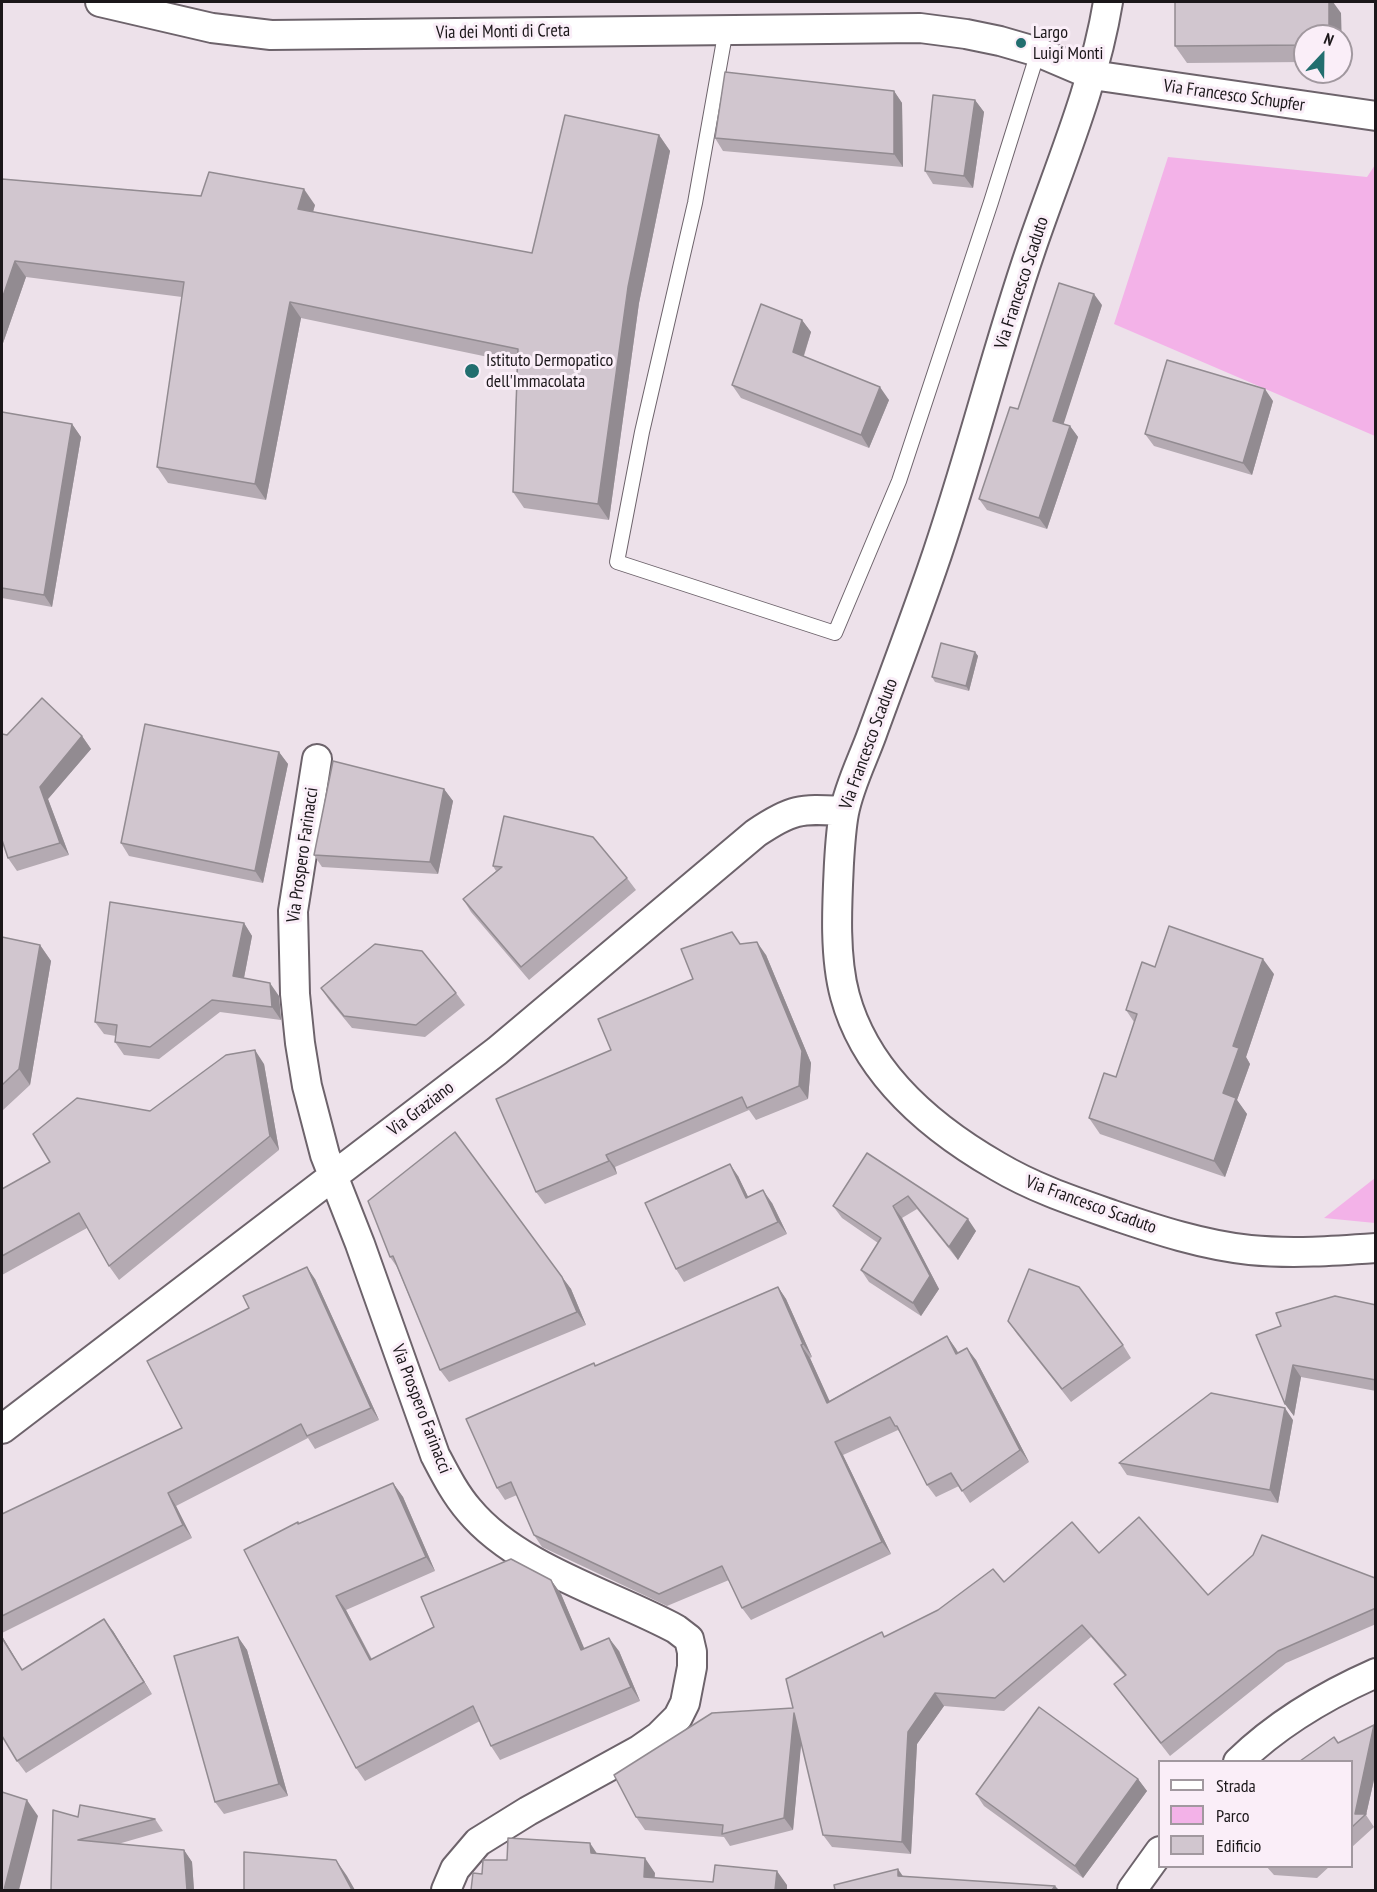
<!DOCTYPE html>
<style>
body{margin:0}
#map{position:relative;width:1377px;height:1892px;overflow:hidden;background:#ede1ea;font-family:"PT Sans Narrow",sans-serif}
canvas{display:block}
.frame{position:absolute;inset:0;border:3px solid #1b171a;pointer-events:none}
.legend{position:absolute;left:1158px;top:1760px;width:195px;height:108px;box-sizing:border-box;background:#faeef8;border:2px solid #a1989f;margin:0;padding:8px 10px;list-style:none;font-size:18px;color:#1b171a}
.legend li{display:flex;align-items:center;gap:12px;height:30px}
.legend b{width:30px;border:2px solid #a1989f}
.north{position:absolute;left:1293px;top:24px;width:60px;height:60px;box-sizing:border-box;background:#faeef8;border:2px solid #a1989f;border-radius:50%;rotate:22deg;font-size:16px;font-weight:700;line-height:24px;text-align:center;color:#1b171a}
.north::after{content:'';display:block;margin:auto;width:21px;height:27px;background:#226e6f;clip-path:polygon(50% 0,100% 100%,50% 72%,0 100%)}
</style>
<div id="map">
<canvas width="1377" height="1892"></canvas>
<div class="frame"></div>
<ul class="legend">
<li><b style="height:8px;background:#fff"></b>Strada</li>
<li><b style="height:16px;background:#f3b2e8"></b>Parco</li>
<li><b style="height:16px;background:#d1c6cf"></b>Edificio</li>
</ul>
<div class="north">N</div>
</div>
<script>
const ctx = document.querySelector('canvas').getContext('2d');
ctx.lineJoin = 'round';
function fillPath(path, color) {
  ctx.fillStyle = color;
  ctx.fill(path, 'evenodd');
}
function stroke(path, color, width, dash) {
  ctx.strokeStyle = color;
  ctx.lineWidth = width;
  ctx.lineCap = dash ? 'butt' : 'round';
  ctx.setLineDash(dash || []);
  ctx.stroke(path);
}
function write(font, color, halo, rows, align = 'center') {
  ctx.font = font + ' "PT Sans Narrow",sans-serif';
  ctx.lineWidth = 6;
  ctx.setLineDash([]);
  ctx.textBaseline = 'middle';
  ctx.strokeStyle = halo;
  ctx.fillStyle = color;
  for (const [text, x, y, turn = 0] of rows) {
    ctx.save();
    ctx.translate(x, y);
    ctx.rotate((+turn || 0) * Math.PI / 180);
    ctx.textAlign = isNaN(turn) ? turn : align;
    if (halo) ctx.strokeText(text, 0, 0);
    ctx.fillText(text, 0, 0);
    ctx.restore();
  }
}
const green = new Path2D(`
 M1168,157L1367,177L1375,165V436L1114,324Z
 M1375,1178V1223L1324,1218Z`);
const service = new Path2D(`
 M726,29L695,203L642,432L617,562L835,633L899,481L991,202L1038,52`);
const minor = new Path2D(`
 M100,2L212,28L271,35L920,28L966,34L1000,41L1038,52L1092,75L1376,116
 M1108,2C1094,87 1059,167 1031,249C995,354 969,463 932,569C913,624 892,679 872,734C863,759 849,786 844,813C841,829 840,846 839,863C837,904 834,956 845,996C866,1073 931,1128 997,1166C1034,1188 1073,1201 1113,1215C1157,1230 1203,1245 1250,1250C1292,1254 1334,1251 1376,1248
 M317,759L293,911L295,994L300,1043L307,1086L325,1155L360,1244L435,1455C445,1474 455,1494 469,1510C517,1568 611,1594 676,1629L689,1639L692,1652V1667L685,1703L678,1717L659,1736L639,1750L528,1811L478,1842L455,1869L446,1890
 M2,1429L497,1051L756,833C793,808 800,809 844,811
 M1238,1762C1277,1724 1326,1695 1376,1673
 M1132,1890L1160,1851`);
const wall = new Path2D(`
 M1341,13L1342,62L1341,36H1305V62L1187,63L1175,46Z
 M894,91L902,103L903,167L723,151L715,138Z
 M975,100L984,112L973,188L933,184L925,171Z
 M659,135L670,151L639,303L609,520L524,508L513,492L517,363L301,318L266,500L168,483L157,467L182,297L26,277L2,346V179L315,205L313,212L532,253Z
 M1102,305L1063,424L1070,426L1078,437L1047,529L987,510L979,499L1018,409Z
 M802,320L811,332L804,356L889,400L869,448L741,398L732,385Z
 M1273,401L1252,475L1154,446L1145,434Z
 M2,412L72,424L81,437L52,607L2,598Z
 M975,652L978,656L969,691L935,682L932,677Z
 M7,735L82,736L91,749L48,799L69,855L17,871L8,858Z
 M279,752L288,764L263,883L129,856L121,843Z
 M444,789L453,801L438,874L322,867L314,855Z
 M493,866L627,878L636,890L529,980L471,912L463,899L496,871Z
 M244,923L252,936L244,978L279,996L281,1020L220,1012L159,1059L124,1055L115,1042L116,1036L104,1034L95,1022Z
 M2,937L40,945L51,961L30,1085L2,1111Z
 M741,944L766,955L811,1063L808,1099L756,1120L749,1110L615,1167L617,1174L545,1204L536,1192L611,1050L693,979Z
 M1155,967L1274,974L1246,1057L1250,1064L1237,1100L1247,1114L1225,1177L1100,1134L1089,1118L1116,1077L1134,1022L1126,1010Z
 M321,988L456,993L465,1005L425,1037L352,1028L329,1000Z
 M264,1064L279,1150L119,1280L109,1266L87,1228L2,1275V1189L150,1111Z
 M455,1132L571,1289L586,1325L449,1382L440,1370L397,1267L390,1257Z
 M867,1153L976,1231L958,1260L917,1209L902,1218L939,1289L921,1316L869,1282L861,1270L878,1243L842,1218L833,1206Z
 M738,1176L748,1197L772,1203L787,1234L684,1282L676,1269Z
 M315,1279L379,1420L315,1449L308,1438L176,1506L192,1538L2,1633V1514L182,1428Z
 M778,1287L786,1299L812,1357L810,1358L829,1401L947,1336L958,1352L976,1360L1029,1462L970,1503L959,1486L936,1497L927,1485L903,1437L898,1430L843,1455L891,1554L751,1620L742,1608L729,1580L667,1606L542,1547L534,1535L517,1495L505,1500L497,1488L596,1366Z
 M1376,1305V1391L1301,1377L1294,1416L1285,1404L1256,1335Z
 M1008,1321L1123,1345L1131,1358L1071,1402L1017,1334Z
 M1293,1420L1278,1503L1127,1475L1119,1463Z
 M393,1483L403,1497L435,1571L346,1610L372,1659L551,1580L561,1594L584,1649L619,1651L640,1701L500,1760L491,1746L480,1721L365,1781L356,1768L299,1524Z
 M1099,1553L1208,1595L1376,1579V1624L1286,1663L1170,1756L1123,1696L1114,1684L1125,1676L1091,1637L1004,1711L944,1706L917,1744L911,1854L832,1847L823,1835L801,1742L793,1830L730,1846L724,1837L645,1830L636,1817L793,1708L885,1637L1004,1582Z
 M113,1631L152,1694L26,1773L17,1761L2,1636L22,1670Z
 M238,1637L247,1650L288,1796L224,1814L215,1802Z
 M1374,1725L1376,1727V1771L1366,1815L1374,1827L1352,1847V1761L1338,1743Z
 M1138,1779L1147,1791L1083,1878L984,1806L976,1794Z
 M78,1817L155,1819L163,1831L118,1844L184,1850L192,1862L194,1890H51Z
 M1266,1866H1330L1317,1878L1274,1875Z`);
const shadedWall = new Path2D(`
 M1329,2H1333L1341,13L1342,62L1341,36H1329Z
 M894,91L902,103L903,167L894,154Z
 M975,100L984,112L973,188L964,176Z
 M659,135L670,151L639,303L609,520L598,504L628,287Z
 M304,189L315,205L309,225L298,209Z
 M15,261L26,277L2,346V299Z
 M1094,294L1102,305L1061,432L1053,421Z
 M290,302L301,318L266,500L255,484Z
 M802,320L811,332L801,364L793,352Z
 M880,387L889,400L869,448L861,435Z
 M1265,389L1273,401L1252,475L1243,463Z
 M72,424L81,437L52,607L44,595Z
 M1070,426L1078,437L1047,529L1039,518Z
 M975,652L978,656L969,691L966,686Z
 M82,736L91,749L48,799L69,855L60,843L40,787Z
 M279,752L288,764L263,883L255,871Z
 M444,789L453,801L438,874L430,862Z
 M244,923L252,936L242,988L233,976Z
 M757,942L766,955L811,1063L808,1099L799,1086Z
 M40,945L51,961L30,1085L19,1069Z
 M1263,959L1274,974L1246,1057L1250,1064L1237,1100L1247,1114L1225,1177L1214,1161L1223,1093L1233,1046Z
 M270,983L279,996L281,1020L272,1007Z
 M255,1050L264,1064L279,1150L270,1136Z
 M606,1155L615,1167L617,1174L609,1161Z
 M730,1164L738,1176L755,1211L746,1198Z
 M763,1190L772,1203L787,1234L778,1222Z
 M893,1206L902,1218L939,1289L921,1316L913,1303Z
 M968,1219L976,1231L958,1260L949,1247Z
 M307,1267L315,1279L379,1420L371,1408Z
 M562,1277L571,1289L586,1325L577,1312Z
 M778,1287L786,1299L812,1357L803,1344Z
 M947,1336L956,1349L964,1366L956,1354Z
 M801,1345L810,1358L836,1415L827,1403Z
 M967,1348L976,1360L1029,1462L1020,1450Z
 M1293,1365L1301,1377L1294,1416L1285,1404Z
 M1285,1408L1293,1420L1278,1503L1270,1490Z
 M835,1442L843,1455L891,1554L882,1542Z
 M393,1483L403,1497L435,1571L426,1557Z
 M168,1493L176,1506L192,1538L183,1525Z
 M551,1580L561,1594L591,1664L581,1650Z
 M336,1596L346,1610L379,1674L370,1660Z
 M104,1619L113,1631L152,1694L144,1682Z
 M2,1636L30,1683L22,1670L2,1638Z
 M238,1637L247,1650L288,1796L279,1784Z
 M609,1638L619,1651L640,1701L631,1687Z
 M935,1693L944,1706L917,1744L911,1854L902,1842L908,1732Z
 M794,1713L803,1725L793,1830L784,1818Z
 M1374,1725L1376,1727V1771L1366,1815L1355,1814Z
 M1138,1779L1147,1791L1083,1878L1075,1866Z
 M27,1800L38,1816L19,1890H4Z
 M590,1843L600,1858L591,1853Z
 M184,1850L192,1862L194,1890H187Z
 M645,1858L655,1873L654,1890L644,1877Z
 M336,1860L347,1876L355,1890H352Z
 M898,1869L909,1885L898,1876Z
 M777,1871L787,1885V1890H775Z
 M1055,1886L1059,1890H1052Z`);
const building = new Path2D(`
 M1175,2H1329V36H1305V45L1175,46Z
 M725,72L894,91V154L715,138Z
 M933,95L975,100L964,176L925,171Z
 M565,115L659,135L628,287L598,504L513,492L518,349L290,302L255,484L157,467L184,282L15,261L2,299V179L201,196L209,172L304,189L298,209L532,253Z
 M1059,283L1094,294L1053,421L1070,426L1039,518L979,499L1010,407L1018,409Z
 M761,304L802,320L793,352L880,387L861,435L732,385Z
 M1167,360L1265,389L1243,463L1145,434Z
 M2,412L72,424L44,595L2,588Z
 M941,643L975,652L966,686L932,677Z
 M42,698L82,736L40,787L60,843L8,858L2,840V734L7,735Z
 M145,724L279,752L255,871L121,843Z
 M333,761L444,789L430,862L314,855Z
 M504,816L593,837L627,878L521,967L463,899L502,867L493,866Z
 M110,902L244,923L233,976L270,983L272,1007L212,1000L150,1047L115,1042L117,1025L95,1022Z
 M1169,926L1263,959L1233,1046L1239,1048L1223,1093L1236,1098L1214,1161L1089,1118L1104,1073L1116,1077L1137,1014L1126,1010L1142,962L1155,967Z
 M732,932L740,944L757,942L802,1051L799,1086L747,1108L742,1097L606,1155L609,1161L536,1192L496,1099L611,1050L598,1019L693,979L681,949Z
 M2,937L40,945L19,1069L2,1085Z
 M375,944L422,951L456,993L416,1025L344,1016L321,988Z
 M255,1050L270,1136L109,1266L79,1213L2,1256V1189L50,1162L33,1134L77,1098L150,1111L226,1055Z
 M455,1132L562,1277L577,1312L440,1370L393,1256L390,1257L368,1201Z
 M867,1153L968,1219L949,1247L908,1196L893,1206L930,1276L913,1303L861,1270L881,1238L833,1206Z
 M730,1164L746,1198L763,1190L778,1222L676,1269L645,1203Z
 M307,1267L371,1408L307,1436L301,1424L168,1493L183,1525L2,1616V1514L182,1428L147,1361L249,1308L243,1296Z
 M1029,1269L1079,1287L1123,1345L1062,1389L1008,1321Z
 M778,1287L803,1344L801,1345L827,1403L947,1336L956,1354L967,1348L1020,1450L962,1491L951,1473L927,1485L897,1426H895L890,1417L835,1442L882,1542L742,1608L722,1566L659,1594L534,1535L511,1482L497,1488L466,1419L594,1363L595,1366Z
 M1335,1296L1376,1305V1380L1293,1365L1285,1404L1256,1335L1281,1326L1276,1313Z
 M1211,1393L1285,1408L1270,1490L1119,1463Z
 M393,1483L426,1557L336,1596L370,1660L434,1627L421,1597L511,1559L551,1580L581,1650L609,1638L631,1687L491,1746L473,1706L356,1768L244,1550L298,1522V1524Z
 M1139,1517L1208,1595L1253,1555L1262,1535L1375,1578L1376,1580V1608L1278,1651L1161,1743L1114,1684L1126,1675L1082,1625L995,1698L935,1693L908,1732L902,1842L823,1835L794,1713L784,1818L722,1834L723,1825L636,1817L614,1775L712,1713L793,1708L786,1679L882,1632L884,1637L938,1610L993,1569L1004,1582L1072,1522L1099,1553Z
 M104,1619L144,1682L17,1761L2,1736V1638L22,1670Z
 M238,1637L279,1784L215,1802L174,1656Z
 M1039,1707L1138,1779L1075,1866L976,1794Z
 M1374,1725L1355,1814H1366L1352,1827V1761H1300L1334,1737L1338,1743Z
 M2,1792L27,1800L4,1890H2Z
 M80,1805L155,1819L78,1840L184,1850L187,1890H51L53,1810L78,1817Z
 M508,1838L590,1843L591,1853L645,1858L644,1877L713,1882L715,1865L777,1871L775,1890H471L473,1873L482,1874L483,1860H507Z
 M244,1852L336,1860L352,1890H244Z
 M898,1869V1876L1055,1886L1052,1890H835L834,1885Z`);
const markers = [
 [1021,43,6,"#226e6f"],
 [472,371,8,"#226e6f"]
];
const streetNames = [
 ["Via dei Monti di Creta",503,32,-1],
 ["Via Francesco Schupfer",1234,96,8],
 ["Via Francesco Scaduto",1022,283,-72],
 ["Via Francesco Scaduto",869,744,-70],
 ["Via Prospero Farinacci",303,855,-82],
 ["Via Graziano",421,1109,-37],
 ["Via Francesco Scaduto",1091,1205,20],
 ["Via Prospero Farinacci",421,1409,69]
];
const poiNames = [
 ["Largo",1033,33],
 ["Luigi Monti",1033,54],
 ["Istituto Dermopatico",486,361],
 ["dell'Immacolata",486,382]
];
fillPath(green, '#f3b2e8');
stroke(service, '#6d636b', 16);
stroke(minor, '#6d636b', 32);
stroke(service, '#fff', 14);
stroke(minor, '#fff', 28);
fillPath(wall, '#b4aab2');
fillPath(shadedWall, '#928b91');
fillPath(building, '#d1c6cf');
stroke(building, '#928b91', 1.5);
for (const [x, y, r, color] of markers) {
  const dot = new Path2D();
  dot.arc(x, y, r, 0, 2 * Math.PI);
  ctx.fillStyle = color;
  ctx.fill(dot);
  stroke(dot, '#faeef8', 2);
}
write('18px', '#1b171a', '#faeef8', streetNames);
write('18px', '#1b171a', '#faeef8', poiNames, 'left');
</script>
